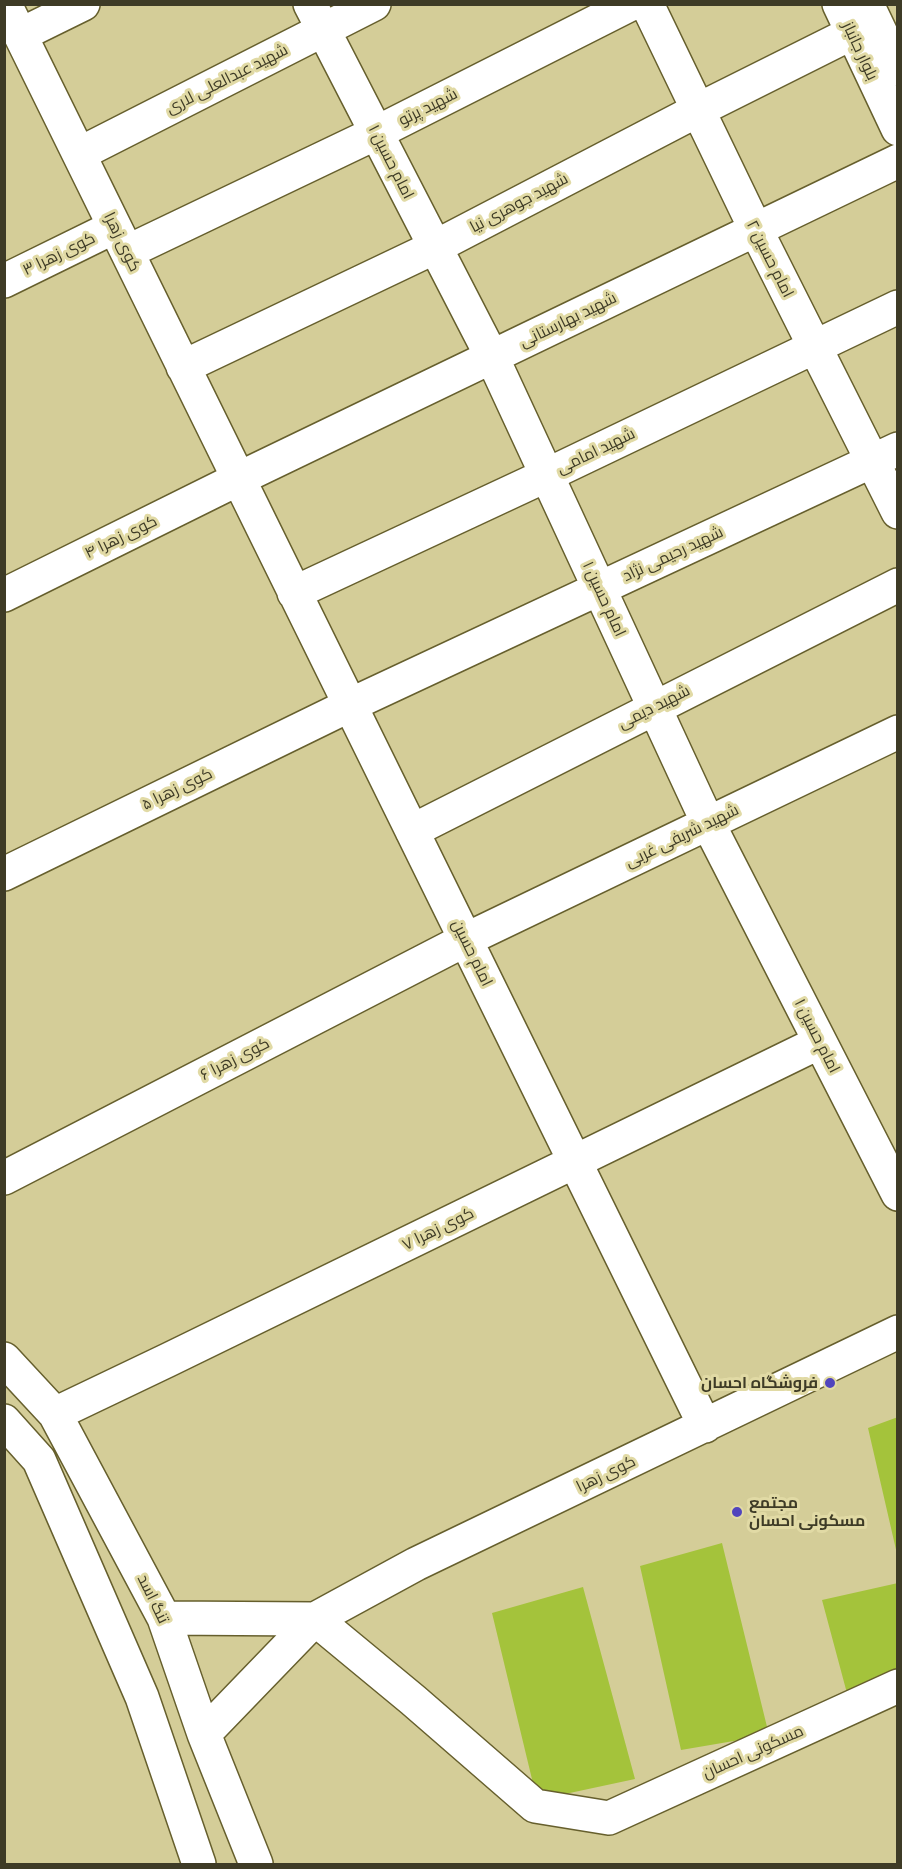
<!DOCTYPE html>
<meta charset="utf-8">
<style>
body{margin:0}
#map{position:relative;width:902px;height:1869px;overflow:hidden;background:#d4cd98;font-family:"Public Sans",sans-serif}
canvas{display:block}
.frame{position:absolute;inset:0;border:6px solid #3e3b26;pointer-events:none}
</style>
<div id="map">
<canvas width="902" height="1869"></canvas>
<div class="frame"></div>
</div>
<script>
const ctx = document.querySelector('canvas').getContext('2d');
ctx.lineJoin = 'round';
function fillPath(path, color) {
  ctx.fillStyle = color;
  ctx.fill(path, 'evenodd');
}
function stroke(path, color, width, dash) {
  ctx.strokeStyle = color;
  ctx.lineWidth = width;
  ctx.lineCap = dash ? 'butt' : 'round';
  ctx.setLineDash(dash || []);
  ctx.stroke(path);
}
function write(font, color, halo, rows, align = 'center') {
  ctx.font = font + ' "Public Sans",Cairo,sans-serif';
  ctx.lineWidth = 6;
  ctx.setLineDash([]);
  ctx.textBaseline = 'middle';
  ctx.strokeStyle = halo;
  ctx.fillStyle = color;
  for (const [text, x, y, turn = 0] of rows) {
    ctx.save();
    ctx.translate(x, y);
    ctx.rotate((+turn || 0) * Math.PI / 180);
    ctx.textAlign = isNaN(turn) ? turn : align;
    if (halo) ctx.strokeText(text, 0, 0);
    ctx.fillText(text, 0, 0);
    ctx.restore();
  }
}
const building = new Path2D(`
 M898,1417V1554H897L868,1428Z
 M722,1543L769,1735L681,1750L640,1566Z
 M898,1583V1686L848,1697L822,1600Z
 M583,1587L635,1779L537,1800L492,1613Z`);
const minor = new Path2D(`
 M5,4L705,1426
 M310,4L492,357L708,823L898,1194
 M647,4L756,230L898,512
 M839,4L898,129
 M867,4L898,69
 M20,35L83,4
 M79,154L374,4
 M127,252L376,133L631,4
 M4,281L114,227
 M183,367L435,247L698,110L852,33
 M294,593L547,475L898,307
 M4,595L238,479L898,161
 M412,831L898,585
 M4,874L350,705L898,449
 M4,1178L465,940L898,732
 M4,1359L55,1414L164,1618L204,1734L256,1864
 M55,1414L168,1360L820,1042
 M4,1421L39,1460L142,1697L199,1864
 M164,1618L315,1619
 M315,1619L413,1700L535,1806L609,1818L898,1686
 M204,1734L315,1619L416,1564L898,1332`);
const markers = [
 [830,1383,6,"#5145bd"],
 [737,1512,6,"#5145bd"]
];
const streetNames = [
 ["بلوار جانباز",860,51,65],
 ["شهید عبدالعلی لاری",227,79,-27],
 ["شهید پرتو",428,107,-27],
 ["امام حسین ۱",391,162,63],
 ["شهید جوهری نیا",519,203,-28],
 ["کوی زهرا",122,242,64],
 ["کوی زهرا ۳",59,254,-26],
 ["امام حسین ۲",770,259,63],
 ["شهید بهارستانی",568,320,-26],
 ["شهید امامی",596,451,-26],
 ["کوی زهرا ۴",121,537,-26],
 ["شهید رحیمی نژاد",673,554,-25],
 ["امام حسین ۱",604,599,65],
 ["شهید دیمی",654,707,-27],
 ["کوی زهرا ۵",177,789,-26],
 ["شهید شریفی غربی",682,836,-26],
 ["امام حسین",472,953,64],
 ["امام حسین ۱",817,1036,63],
 ["کوی زهرا ۶",235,1059,-27],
 ["کوی زهرا ۷",438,1229,-26],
 ["کوی زهرا",606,1474,-26],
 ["تنگ اسد",153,1599,64],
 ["مسکونی احسان",753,1752,-24]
];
const poiNames = [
 ["فروشگاه احسان",818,1383],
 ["مجتمع",749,1503,"left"],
 ["مسکونی احسان",749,1521,"left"]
];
fillPath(building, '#a4c33b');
stroke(minor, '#665f2d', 36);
stroke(minor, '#fff', 33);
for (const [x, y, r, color] of markers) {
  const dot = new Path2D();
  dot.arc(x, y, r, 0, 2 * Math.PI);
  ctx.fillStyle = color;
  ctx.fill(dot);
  stroke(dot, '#e1daa5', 2);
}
write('16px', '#3e3b26', '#e1daa5', streetNames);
write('bold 16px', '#3e3b26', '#e1daa5', poiNames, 'right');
</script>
